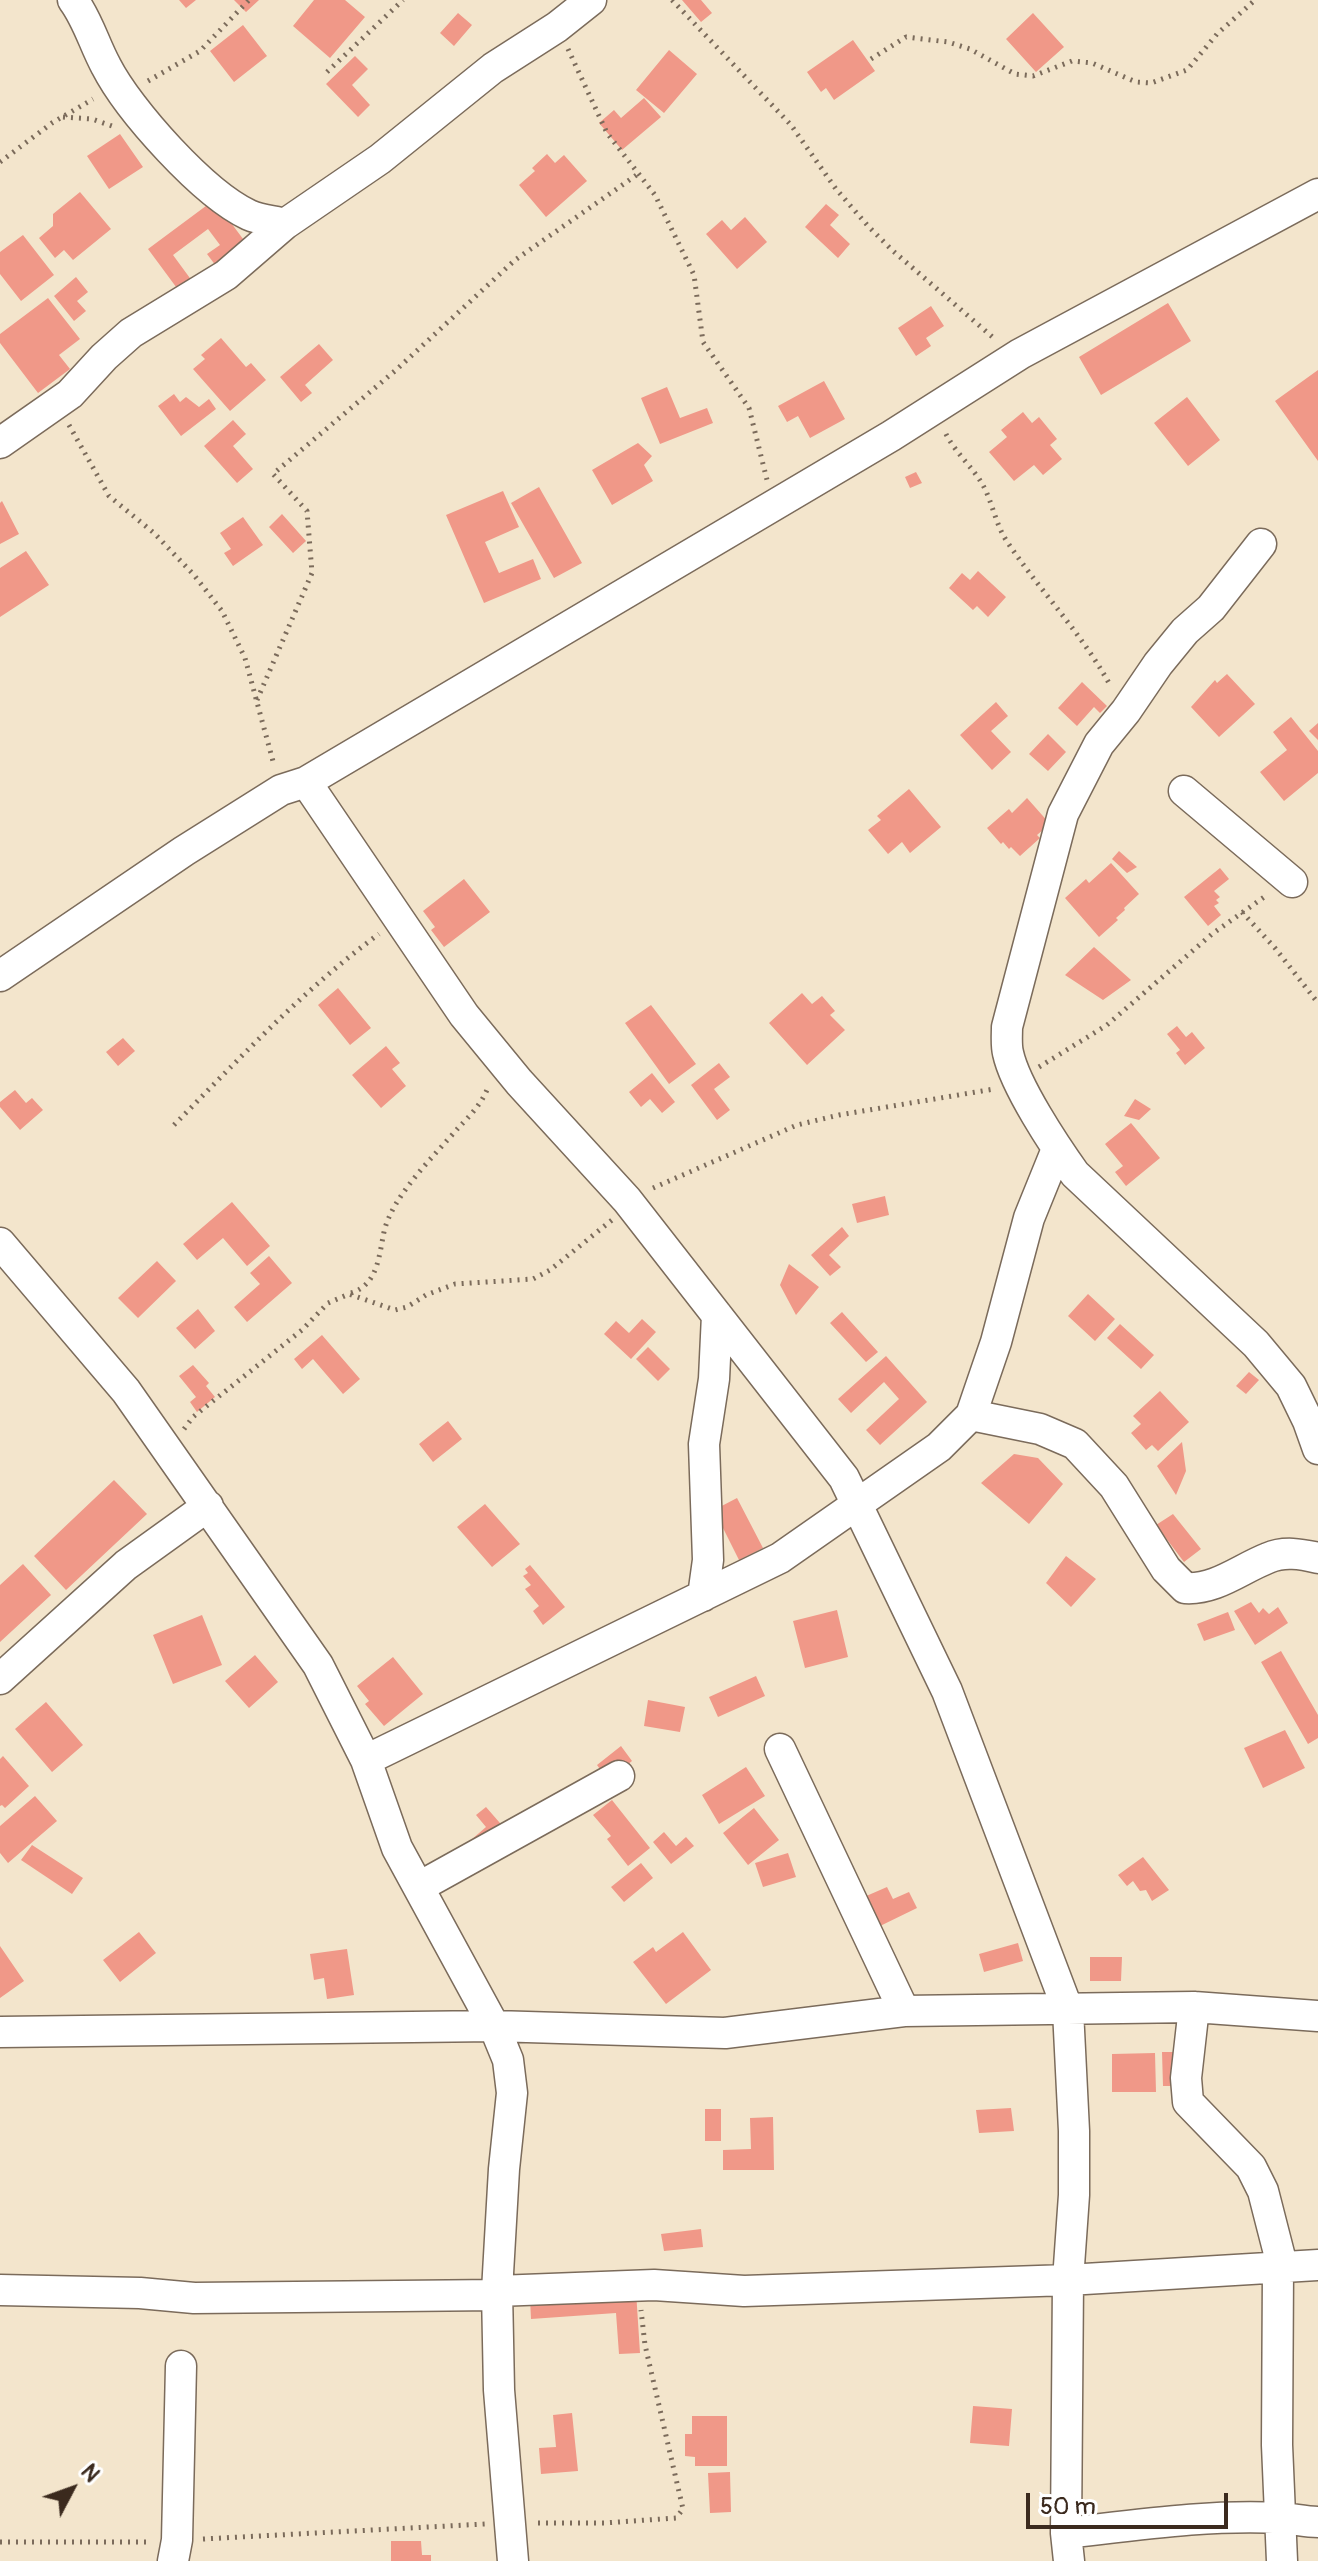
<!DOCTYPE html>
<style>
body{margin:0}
#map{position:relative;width:1318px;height:2561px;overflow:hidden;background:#f3e5cc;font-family:Pangolin,sans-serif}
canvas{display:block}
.north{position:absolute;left:32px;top:2449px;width:80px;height:80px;-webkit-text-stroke:6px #fff;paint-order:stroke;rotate:49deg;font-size:22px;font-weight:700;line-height:32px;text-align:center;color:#3b2a1e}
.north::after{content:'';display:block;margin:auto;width:28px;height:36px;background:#3b2a1e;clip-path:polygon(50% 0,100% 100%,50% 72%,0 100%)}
.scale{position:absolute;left:1026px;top:2493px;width:202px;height:36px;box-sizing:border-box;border:4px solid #3b2a1e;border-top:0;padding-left:10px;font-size:24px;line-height:28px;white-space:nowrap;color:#3b2a1e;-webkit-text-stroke:6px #fff;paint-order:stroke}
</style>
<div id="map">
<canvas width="1318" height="2561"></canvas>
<div class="north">N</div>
<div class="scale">50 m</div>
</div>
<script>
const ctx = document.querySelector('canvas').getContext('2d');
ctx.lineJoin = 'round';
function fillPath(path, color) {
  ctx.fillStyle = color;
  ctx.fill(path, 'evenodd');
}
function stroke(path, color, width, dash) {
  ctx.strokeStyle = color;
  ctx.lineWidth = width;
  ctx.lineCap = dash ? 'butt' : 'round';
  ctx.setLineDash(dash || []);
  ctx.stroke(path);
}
const building = new Path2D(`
 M179,0H196L186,8Z
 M234,0H259L246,12Z
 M314,0H345L365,17L330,58L293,26Z
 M682,0H701L712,13L701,22Z
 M458,13L472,25L454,46L440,33Z
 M1033,13L1064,47L1036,72L1006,39Z
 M243,25L267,56L234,82L210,51Z
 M853,40L875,71L834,100L826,88L821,92L807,72Z
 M669,50L697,74L664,113L636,90Z
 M355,56L368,69L352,85L370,105L358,117L326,84Z
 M644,98L661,117L622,150L599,123L614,110L621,118Z
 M120,134L143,167L109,189L87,156Z
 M547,154L555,163L564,155L587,181L546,217L519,185L535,171L532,168Z
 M80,192L111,229L73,260L64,250L55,258L39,238L53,226V214Z
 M214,200L249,247L219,270L207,254L220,245L208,229L173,255L195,285L182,295L148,249Z
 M826,204L839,215L830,225L850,244L838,258L805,227Z
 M745,217L767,242L737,269L706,234L722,220L731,230Z
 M23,235L54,275L21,301L0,274V252Z
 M76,277L88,292L77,301L86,311L74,321L54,296Z
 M48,298L80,339L59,355L70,369L38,393L0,343V334Z
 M1168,303L1191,341L1101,395L1079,357Z
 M931,306L944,326L926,338L931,346L916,356L898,328Z
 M221,338L246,367L251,363L266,380L230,411L193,369L205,359L201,355Z
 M319,344L333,360L305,385L312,393L301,402L280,377Z
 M1318,370V461L1275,401Z
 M824,381L845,419L810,438L798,416L787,422L778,406Z
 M667,387L680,418L707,408L713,423L660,444L641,398Z
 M174,394L180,402L186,397L199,407L209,399L216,409L181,436L158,406Z
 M1187,397L1220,440L1188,466L1154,423Z
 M1023,412L1032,423L1039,417L1057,439L1050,445L1062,459L1043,475L1034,465L1014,481L989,452L1007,437L1001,430Z
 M233,420L246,434L233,446L253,469L237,483L204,446Z
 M638,443L652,456L644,465L653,481L612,505L592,470Z
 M916,472L922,483L910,488L905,477Z
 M539,487L582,563L554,578L511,503Z
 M503,491L519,527L485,542L499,573L533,559L541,579L484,603L446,515Z
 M2,501L19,534L0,544V503Z
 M282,514L306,541L293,553L269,527Z
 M243,517L263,545L233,566L224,553L231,549L220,533Z
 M26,551L49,585L0,617V568Z
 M978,571L1006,597L988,617L977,606L973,610L949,588L962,573L970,580Z
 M1227,674L1255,704L1219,737L1191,707L1215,680L1217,683Z
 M1082,682L1107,706L1100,713L1094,707L1077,726L1058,708Z
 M996,702L1008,716L991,731L1011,752L992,770L960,735Z
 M1291,717L1318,751V773L1284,801L1260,772L1287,750L1273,732Z
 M1318,723V740L1309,731Z
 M1048,734L1066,752L1048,771L1029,754Z
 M909,789L941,827L910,853L902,842L888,854L868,830L881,820L877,816Z
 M1027,798L1050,824L1037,835L1040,838L1020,856L1011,847L1009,849L1003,842L1001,844L987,828L1009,809L1012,813Z
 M1119,851L1137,867L1127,873L1112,859Z
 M1111,863L1139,894L1124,908L1125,910L1116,918L1118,920L1099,937L1065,898L1086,879L1089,883Z
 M1220,868L1229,879L1214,891L1220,897L1216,900L1219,903L1214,906L1221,915L1208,926L1184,897Z
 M464,879L490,912L444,947L431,930L435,927L423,911Z
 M1094,947L1131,980L1103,1000L1065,975Z
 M338,988L371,1028L350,1045L318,1005Z
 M802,993L812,1004L822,996L835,1011L830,1015L845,1030L807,1065L769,1023Z
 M651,1005L696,1064L669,1084L625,1023Z
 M1177,1026L1186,1037L1192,1032L1205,1048L1185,1065L1176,1053L1180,1050L1167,1034Z
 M123,1038L135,1051L118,1066L106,1052Z
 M386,1046L400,1063L392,1069L406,1086L381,1108L352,1075Z
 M719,1063L730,1077L714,1089L730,1110L717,1120L691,1085Z
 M652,1073L675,1102L662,1113L650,1099L641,1107L629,1092Z
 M15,1090L26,1103L32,1098L43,1110L20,1130L0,1107V1102Z
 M1135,1099L1151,1109L1139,1120L1124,1116Z
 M1131,1123L1160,1158L1126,1186L1115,1172L1123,1166L1105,1144Z
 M885,1196L889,1215L857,1223L852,1204Z
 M232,1202L270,1246L247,1266L223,1238L197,1260L183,1244Z
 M842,1227L849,1236L829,1255L841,1267L830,1276L811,1255Z
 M269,1256L292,1283L247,1322L234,1307L260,1284L250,1273Z
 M157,1261L176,1281L138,1318L118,1298Z
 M789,1264L819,1287L796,1315L780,1285Z
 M1088,1294L1115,1319L1095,1341L1068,1316Z
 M198,1309L215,1331L195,1349L176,1328Z
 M842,1312L878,1352L866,1362L830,1323Z
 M642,1319L656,1332L631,1359L604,1334L616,1321L629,1333Z
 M1120,1324L1154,1355L1141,1369L1107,1338Z
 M322,1335L360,1379L343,1394L313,1359L302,1369L294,1359Z
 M648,1347L670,1369L658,1381L636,1359Z
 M886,1356L927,1402L880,1445L866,1430L899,1399L884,1382L851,1413L838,1399Z
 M193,1365L209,1383L206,1386L215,1397L197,1412L190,1402L196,1397L179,1376Z
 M1249,1372L1259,1380L1246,1394L1236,1386Z
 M1160,1391L1189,1422L1158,1451L1152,1445L1146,1450L1131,1433L1141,1424L1133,1416Z
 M448,1421L462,1439L433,1462L419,1444Z
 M1182,1442L1186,1471L1176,1495L1157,1466Z
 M1014,1454L1038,1458L1063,1484L1029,1524L981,1483Z
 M114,1480L147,1514L66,1590L34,1556Z
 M737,1498L763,1548L739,1560L714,1510Z
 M485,1504L520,1544L492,1567L457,1527Z
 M1173,1514L1201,1549L1184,1562L1156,1525Z
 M1066,1556L1096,1579L1071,1607L1046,1583Z
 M23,1564L51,1595L0,1642V1585Z
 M530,1565L565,1607L543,1625L533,1611L539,1606L525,1589L531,1585L523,1576L528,1573L525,1569Z
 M1251,1602L1259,1613L1263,1608L1269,1614L1278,1607L1288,1623L1255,1645L1234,1611Z
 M837,1610L848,1657L805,1668L793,1621Z
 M1228,1612L1235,1630L1204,1641L1197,1624Z
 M202,1615L222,1665L173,1684L153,1635Z
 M1281,1651L1318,1715V1738L1308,1744L1261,1662Z
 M255,1655L278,1682L249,1708L225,1681Z
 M393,1657L423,1694L384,1726L365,1704L369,1701L357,1686Z
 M756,1676L765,1696L718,1717L709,1697Z
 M648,1700L685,1707L680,1732L644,1726Z
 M46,1702L83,1745L52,1772L15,1729Z
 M1285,1730L1305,1768L1263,1788L1244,1748Z
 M621,1746L632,1761L608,1780L597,1765Z
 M3,1756L29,1786L5,1808L2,1805L0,1806V1759Z
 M746,1767L765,1796L719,1824L702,1795Z
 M35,1796L57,1821L8,1863L0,1853V1826Z
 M612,1800L650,1848L628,1866L607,1839L611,1836L593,1815Z
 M486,1807L506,1830L480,1851L471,1840L486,1827L476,1815Z
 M754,1808L779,1840L748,1865L723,1833Z
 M664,1832L676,1846L686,1837L694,1846L671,1864L653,1842Z
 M32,1845L83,1878L72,1894L21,1860Z
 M788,1853L796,1877L763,1887L755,1863Z
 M1143,1857L1169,1890L1152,1901L1146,1890L1140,1891L1133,1881L1127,1886L1118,1875Z
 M641,1863L653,1878L624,1902L611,1887Z
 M887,1887L893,1899L909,1892L917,1908L878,1927L864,1897Z
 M139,1932L156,1953L120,1982L103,1960Z
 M683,1932L711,1970L666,2004L633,1962L653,1947L656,1952Z
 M1018,1943L1023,1961L984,1972L979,1954Z
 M0,1946L24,1981L0,1998Z
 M347,1949L354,1995L327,1999L324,1978L314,1980L310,1954Z
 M1090,1957H1122L1121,1981H1090Z
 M1162,2052H1179L1180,2086H1163Z
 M1155,2053L1156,2092H1112V2054Z
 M1011,2108L1014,2131L979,2133L976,2110Z
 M705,2109H721V2141H705Z
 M773,2117L774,2170H723V2150L751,2149L750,2118Z
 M701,2229L703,2247L664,2251L661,2234Z
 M636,2291L640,2353L619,2354L616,2313L531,2319L530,2298Z
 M973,2406L1012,2409L1009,2446L970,2443Z
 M572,2413L578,2471L541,2474L539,2448L556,2447L553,2415Z
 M692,2416H727V2466H695V2457L685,2456V2434H692Z
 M730,2472L731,2512L710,2513L708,2473Z
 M391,2541H421L422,2555H431V2561H391Z`);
const path = new Path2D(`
 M672,0L791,125L836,189L868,226L892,250L996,340
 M568,49L607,133L655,195L694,275L703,342L749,408L767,480
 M871,59L906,37L948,42L970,49L1015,74L1033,76L1072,61L1092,63L1136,82L1151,83L1187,70L1217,34L1255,0
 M327,72L403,0
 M148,81L200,51L249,0
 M63,117L92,119L112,126
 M0,162L52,123L93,99
 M69,425L109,496L154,533L194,575L222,611L245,658L274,765
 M946,434C956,454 975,469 985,489C993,506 996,524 1006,540C1039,590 1081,632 1110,685
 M257,700L312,573L307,511L273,474L396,370L515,260L638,174
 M1242,912L1275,948L1318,1003
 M1039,1067L1107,1025L1212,934L1267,895
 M174,1125C239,1059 304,989 379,934
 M653,1188L797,1125L839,1115L994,1089
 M351,1293C378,1285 379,1255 384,1232C392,1196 435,1155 459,1127C470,1116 483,1102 488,1087
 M184,1429L193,1417L302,1330L328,1303L349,1294L395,1310L407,1307L426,1295L455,1284L533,1279L550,1270L612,1220
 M538,2523H604L676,2518L683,2509L645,2345L641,2310
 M203,2539L485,2524
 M0,2542H149`);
const minor = new Path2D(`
 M73,0C88,20 94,44 106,66C129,111 204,194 249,215C260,220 274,221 285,224
 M0,443L70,394L104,357L131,333L226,275L285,224L380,159L493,68L557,27L591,0
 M1261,544L1211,608L1185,631L1158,664L1126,711L1099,744L1063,814L1007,1027C1007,1035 1006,1045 1008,1053C1015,1086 1055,1146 1075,1174L1256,1344L1291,1386L1308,1421L1318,1449
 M306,782L464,1015L519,1082L627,1200L844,1478L947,1691L1068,2010L1074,2131V2195L1068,2280L1066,2533L1069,2561
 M1184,791L1292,882
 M0,976L184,851L281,790L306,782L891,436L1020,354L1318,194
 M0,1243L126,1391L318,1665L366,1760L397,1848L494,2026L508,2060L512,2093L504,2169L497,2291L499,2390L513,2561
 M971,1415L1040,1429L1075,1444L1114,1486L1166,1569L1185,1588C1216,1590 1240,1569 1268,1558C1284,1551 1301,1554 1318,1558
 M703,1596L708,1560L704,1444L714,1379L717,1315
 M0,1679L126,1565L208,1506
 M780,1749L904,2011
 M366,1760L780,1558L939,1447L971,1415L996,1342L1029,1218L1057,1149
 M419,1887L619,1776
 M1194,2007L1186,2078L1188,2102L1251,2167L1263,2191L1283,2269
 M0,2032L494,2026L725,2033L904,2011L1194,2007L1318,2016
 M1278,2269L1277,2445L1282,2561
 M0,2290L140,2293L194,2298L498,2295
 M497,2291L654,2285L744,2291L1068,2280L1318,2265
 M1066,2533C1137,2525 1210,2514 1281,2518C1294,2519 1306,2522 1318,2522
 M173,2561L177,2540L181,2366`);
fillPath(building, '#f09888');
stroke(minor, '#7b6b5b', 33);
stroke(path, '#7b6b5b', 5, [2, 6]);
stroke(minor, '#fff', 30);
</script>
